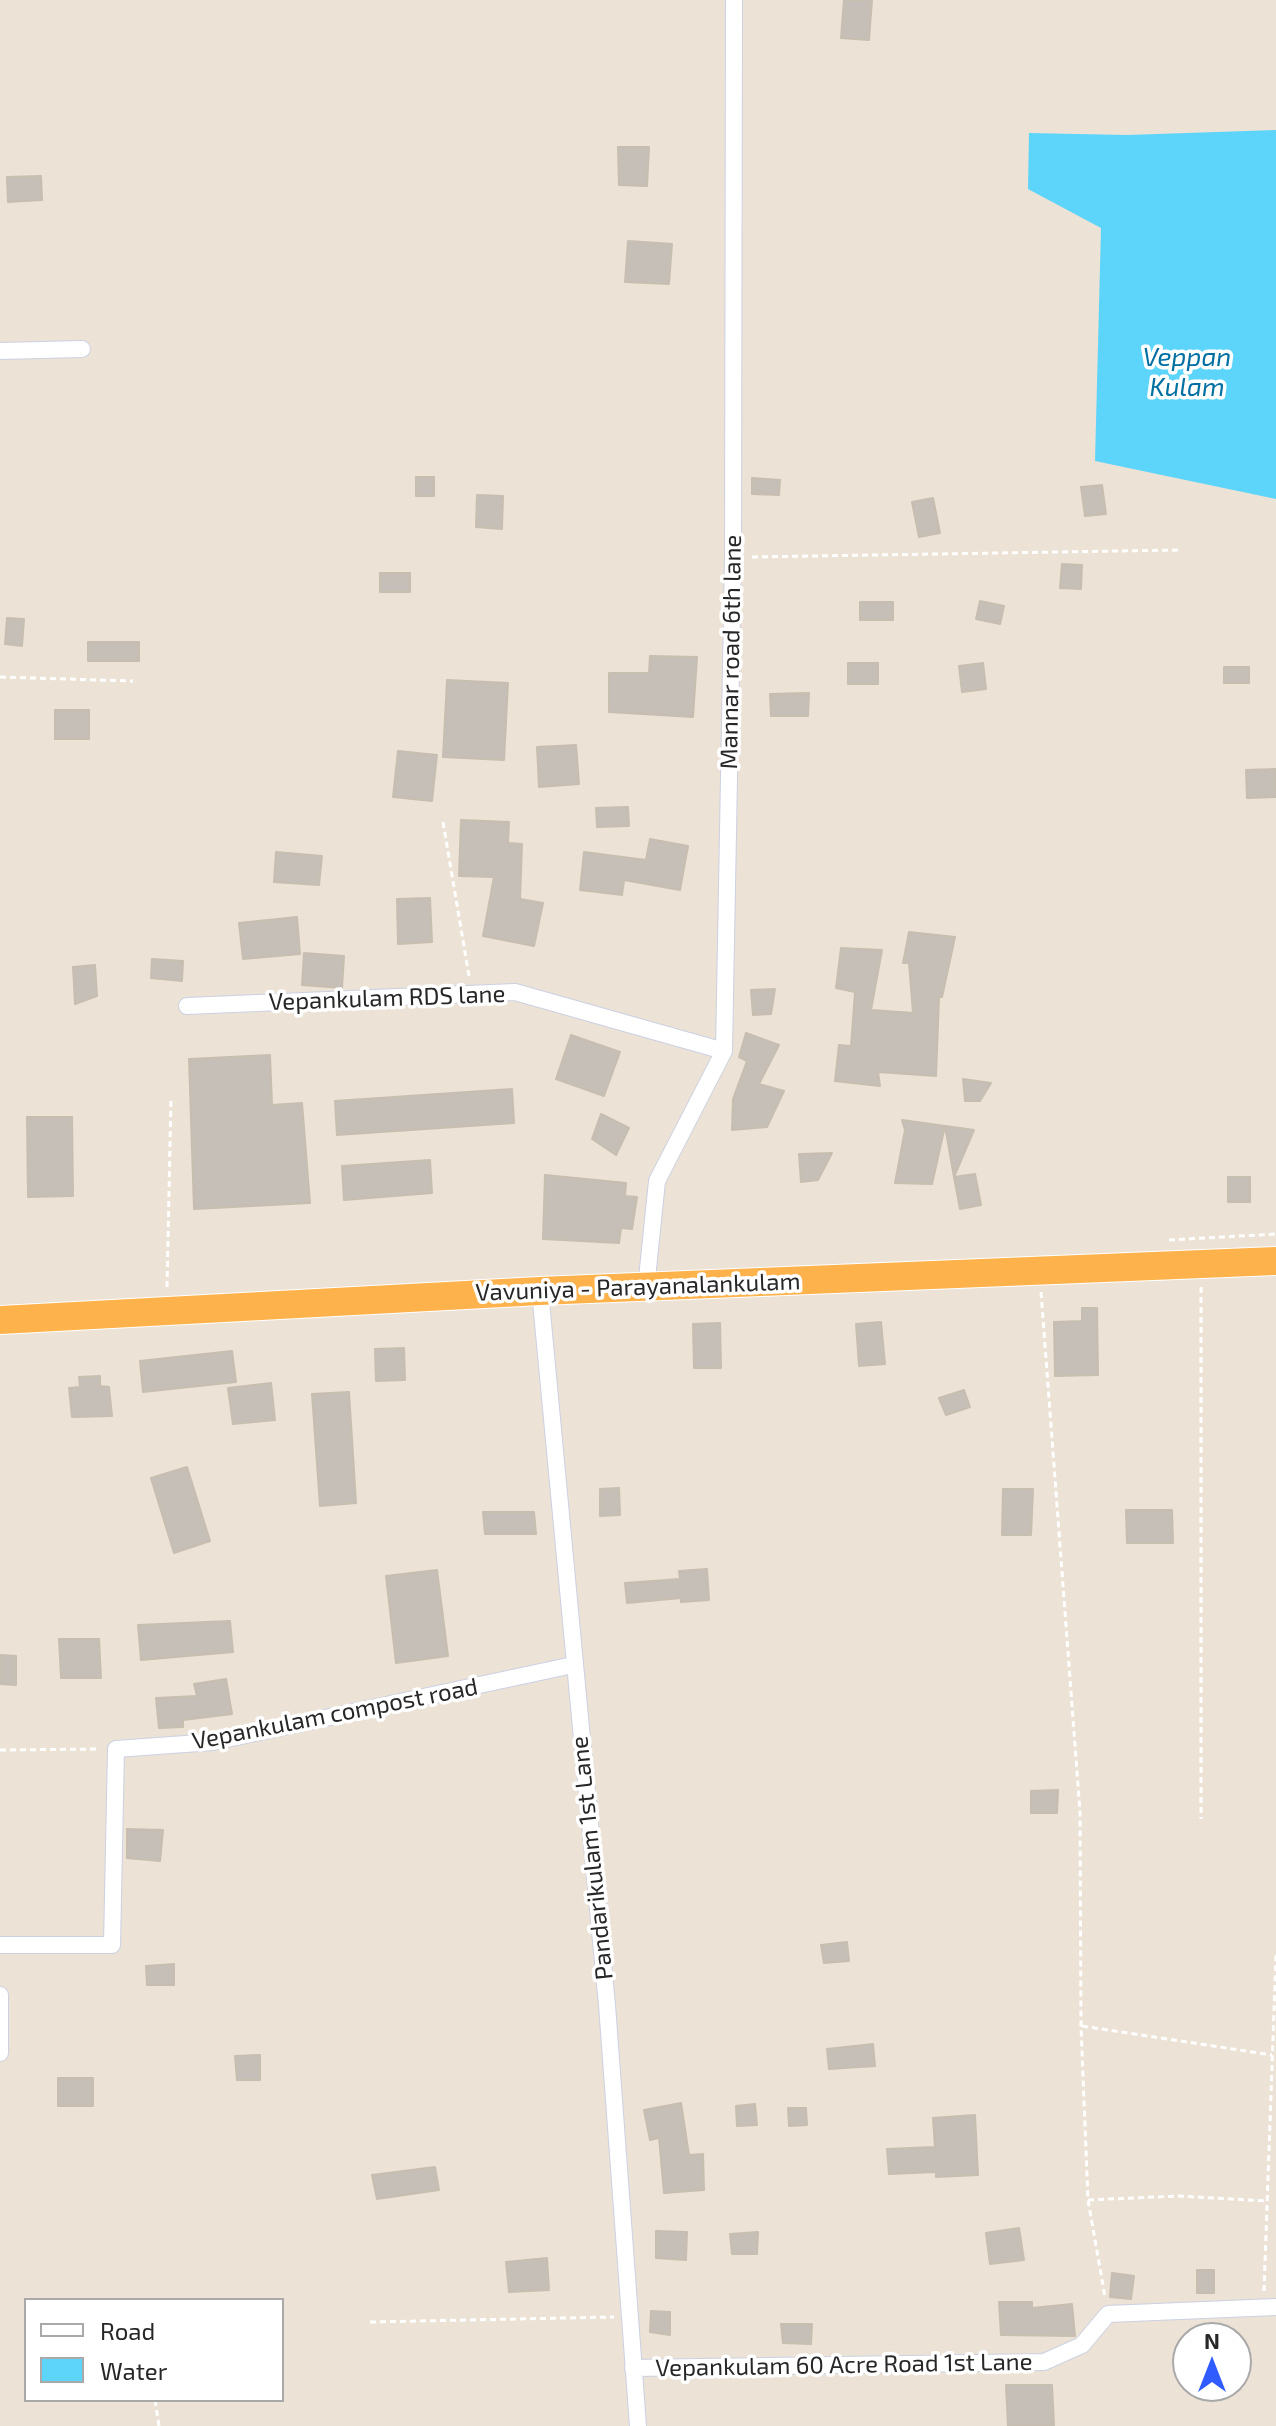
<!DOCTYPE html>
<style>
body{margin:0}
#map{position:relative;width:1276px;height:2426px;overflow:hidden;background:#ece2d6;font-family:"Exo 2",sans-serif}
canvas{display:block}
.legend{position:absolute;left:24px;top:2298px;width:260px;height:104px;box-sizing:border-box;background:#fff;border:2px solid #a9a9a9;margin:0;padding:10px 14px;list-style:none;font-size:24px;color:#272727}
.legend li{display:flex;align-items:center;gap:16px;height:40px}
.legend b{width:40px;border:2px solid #a9a9a9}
.north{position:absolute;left:1172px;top:2322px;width:80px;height:80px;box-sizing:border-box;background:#fff;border:2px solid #a9a9a9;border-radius:50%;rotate:0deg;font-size:22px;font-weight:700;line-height:32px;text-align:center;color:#272727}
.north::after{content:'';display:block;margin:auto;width:28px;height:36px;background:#305cff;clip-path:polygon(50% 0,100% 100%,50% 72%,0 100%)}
</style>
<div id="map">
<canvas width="1276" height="2426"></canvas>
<ul class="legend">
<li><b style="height:10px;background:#fff"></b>Road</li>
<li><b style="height:22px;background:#5dd5fa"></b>Water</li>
</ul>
<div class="north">N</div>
</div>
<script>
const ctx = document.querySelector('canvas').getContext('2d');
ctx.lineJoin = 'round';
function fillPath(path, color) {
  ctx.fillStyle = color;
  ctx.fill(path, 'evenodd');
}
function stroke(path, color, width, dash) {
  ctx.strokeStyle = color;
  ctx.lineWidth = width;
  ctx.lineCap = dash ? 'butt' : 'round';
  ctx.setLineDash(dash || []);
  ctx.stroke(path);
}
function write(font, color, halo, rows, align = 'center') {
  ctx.font = font + ' "Exo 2",sans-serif';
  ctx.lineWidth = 7;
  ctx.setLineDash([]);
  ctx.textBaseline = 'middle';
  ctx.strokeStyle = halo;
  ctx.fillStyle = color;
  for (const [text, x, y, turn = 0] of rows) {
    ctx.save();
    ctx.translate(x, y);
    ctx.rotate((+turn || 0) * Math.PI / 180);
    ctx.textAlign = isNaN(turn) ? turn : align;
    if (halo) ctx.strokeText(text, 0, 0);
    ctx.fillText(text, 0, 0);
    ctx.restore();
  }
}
const water = new Path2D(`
 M1276,130V499L1095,461L1101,228L1028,189L1029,133L1127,135Z`);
const building = new Path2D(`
 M844,0H872L869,40L841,38Z
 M618,147H649L647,186L619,185Z
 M41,176L42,200L8,202L7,177Z
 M628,241L672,244L669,284L625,282Z
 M416,477H434V496H416Z
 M752,478L780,480L779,495L752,494Z
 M1102,485L1106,514L1085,516L1081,487Z
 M477,495L503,496L502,529L476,527Z
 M933,498L940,533L919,537L912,502Z
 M1062,564L1082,565L1081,589L1060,588Z
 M380,573H410V592H380Z
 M980,601L1004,606L1000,624L976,619Z
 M860,602H893V620H860Z
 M7,618L24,619L22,646L5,644Z
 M88,642H139V661H88Z
 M650,656L697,657L693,717L609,712V673H649Z
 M848,663H878V684H848Z
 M983,663L986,689L962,692L959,666Z
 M1224,667H1249V683H1224Z
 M447,680L508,683L504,760L443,757Z
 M809,693L808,716H771L770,694Z
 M55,710H89V739H55Z
 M576,745L579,784L539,787L537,747Z
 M398,751L437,755L432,801L393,797Z
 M1276,769V797L1247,798L1246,770Z
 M628,807L629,826L597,827L596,808Z
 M461,820L509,822L508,843L522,844L520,899L543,903L534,946L483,936L494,877L459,876Z
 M650,839L688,846L680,890L624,880L622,895L580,890L584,852L646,860Z
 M276,852L322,856L319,885L274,882Z
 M430,898L432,942L398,944L397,899Z
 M297,917L300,954L243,959L239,923Z
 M909,932L955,937L942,997H939L936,1076L878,1072L880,1086L835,1081L839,1045L851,1046L855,992L836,988L841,948L882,950L871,1010L913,1013L909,963H903Z
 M304,953L344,956L342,988L302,985Z
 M152,959L183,961L182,981L151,978Z
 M95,965L97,996L75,1004L73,967Z
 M775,989L771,1014L753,1015L751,990Z
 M746,1033L779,1045L759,1084L784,1091L767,1127L732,1130L733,1099L747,1061L739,1057Z
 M571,1035L620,1052L604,1096L556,1079Z
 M270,1055L272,1105L302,1103L310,1203L194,1209L189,1059Z
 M963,1079L991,1083L980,1101H965Z
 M512,1089L514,1123L337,1135L335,1101Z
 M601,1114L629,1128L616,1155L592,1139Z
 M27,1117H72L73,1196L28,1197Z
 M902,1120L974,1130L954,1177L945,1126L932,1184L895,1183L905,1130Z
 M832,1153L818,1180L801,1182L799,1154Z
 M430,1160L432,1193L344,1200L342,1166Z
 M975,1174L981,1205L960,1209L954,1177Z
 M545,1175L626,1183L625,1196L637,1197L632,1229L621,1228L619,1243L543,1239Z
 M1228,1177H1250V1202H1228Z
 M1082,1308H1097L1098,1375L1055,1376L1054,1322L1082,1321Z
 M881,1322L885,1364L859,1366L856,1324Z
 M720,1323L721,1368H694L693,1324Z
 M404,1348L405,1380L376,1381L375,1349Z
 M232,1351L236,1382L143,1392L140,1361Z
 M100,1376V1386L109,1387L112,1416L72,1417L69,1388L80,1387L79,1377Z
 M271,1383L275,1420L233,1424L228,1388Z
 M964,1390L970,1407L946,1415L939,1398Z
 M349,1392L356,1503L320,1506L312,1394Z
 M187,1467L210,1541L174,1553L151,1478Z
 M619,1488L620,1515L600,1516V1489Z
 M1003,1489H1033L1031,1535H1002Z
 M1126,1510H1172L1173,1543H1127Z
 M483,1512H534L536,1534H485Z
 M707,1569L709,1600L681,1602V1598L627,1603L625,1583L680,1579L679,1571Z
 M437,1570L448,1656L396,1663L386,1576Z
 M230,1621L233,1652L141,1660L138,1625Z
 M59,1639H99L101,1678H61Z
 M0,1655L16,1656V1685L0,1684Z
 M226,1679L232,1714L183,1720V1727L159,1728L156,1698L197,1696L194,1684Z
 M1058,1790L1057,1813H1031V1791Z
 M127,1829L163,1830L160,1861L127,1858Z
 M847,1942L849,1961L824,1963L821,1945Z
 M174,1964V1985H147L146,1966Z
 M873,2044L875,2066L829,2069L827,2049Z
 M260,2055V2080H237L235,2056Z
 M58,2078H93V2106H58Z
 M681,2103L689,2155L703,2154L704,2190L664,2193L659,2138L650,2140L644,2110Z
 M755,2104L757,2125L737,2126L736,2106Z
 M788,2108H806L807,2125L789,2126Z
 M975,2115L978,2175L936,2177V2172L889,2174L887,2149L935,2147L933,2118Z
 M435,2167L439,2190L377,2199L372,2175Z
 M1019,2228L1024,2260L990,2264L986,2233Z
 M656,2231L687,2232L686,2260L656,2258Z
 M758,2232L757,2254H732L730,2234Z
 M547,2258L549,2290L509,2292L506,2262Z
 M1197,2270H1214V2293H1197Z
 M1112,2273L1134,2276L1131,2299L1110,2297Z
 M999,2302H1032V2308L1072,2304L1075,2336L1001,2335Z
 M651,2311L670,2312V2335L650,2332Z
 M781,2324H812L811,2344L783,2343Z
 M1006,2385H1052L1054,2426H1008Z`);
const path = new Path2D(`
 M752,557L1180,550
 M0,677L133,681
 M443,822L469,976
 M1169,1240L1276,1234
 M167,1287L171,1099
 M1201,1287V1819
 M1041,1292L1080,1812L1081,2026L1088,2200L1105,2297
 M0,1750L100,1749
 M1082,2026L1272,2055
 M1088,2200L1178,2196L1267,2201
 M1264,2291L1276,1955
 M370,2322L614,2317
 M155,2400L159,2426`);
const minor = new Path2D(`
 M0,351L82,349
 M187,1006L515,992L724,1051
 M646,1288L657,1181L724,1051L733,558L734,0
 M540,1291L607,2005L638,2426
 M0,1945H112L116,1749L213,1742L573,1665
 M0,1995V2053
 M633,2368L1044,2362L1082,2345L1108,2314L1276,2307`);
const trunk = new Path2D(`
 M0,1320L540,1291L1276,1261`);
const streetNames = [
 ["Mannar road 6th lane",731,652,-89],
 ["Vepankulam RDS lane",387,998,-2],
 ["Vavuniya - Parayanalankulam",638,1287,-2],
 ["Vepankulam compost road",335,1714,-11],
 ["Pandarikulam 1st Lane",592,1858,-96],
 ["Vepankulam 60 Acre Road 1st Lane",844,2365,-1]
];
const waterNames = [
 ["Veppan",1187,357],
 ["Kulam",1187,387]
];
fillPath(water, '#5dd5fa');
fillPath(building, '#c6bfb7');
stroke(building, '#c7beb0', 2);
stroke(minor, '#ccd1e2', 18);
stroke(trunk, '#fff', 30);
stroke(path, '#fff', 3, [6, 4]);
stroke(minor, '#fff', 16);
stroke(trunk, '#feb24c', 28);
write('24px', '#272727', '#fff', streetNames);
write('italic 26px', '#006fa2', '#fff', waterNames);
</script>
